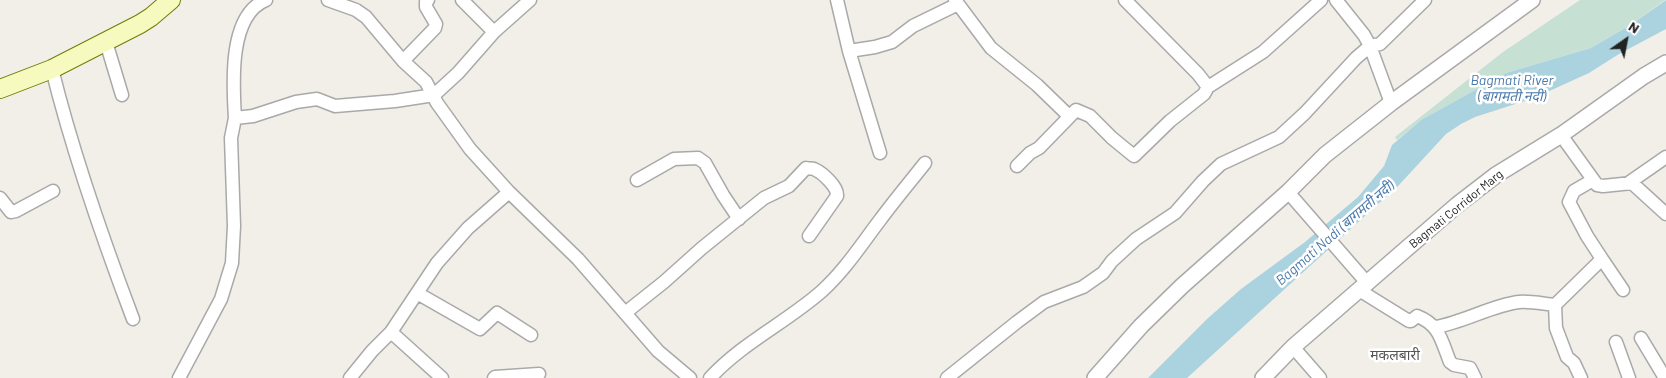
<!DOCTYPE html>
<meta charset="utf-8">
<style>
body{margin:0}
#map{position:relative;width:1666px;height:378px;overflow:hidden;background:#f2efe9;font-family:Barlow,sans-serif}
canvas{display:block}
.north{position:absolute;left:1601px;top:15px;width:50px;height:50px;-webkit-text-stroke:4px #fff;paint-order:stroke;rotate:33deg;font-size:14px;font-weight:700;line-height:20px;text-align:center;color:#222}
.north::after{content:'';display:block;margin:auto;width:18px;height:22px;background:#222;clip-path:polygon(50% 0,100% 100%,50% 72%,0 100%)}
</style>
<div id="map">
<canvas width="1666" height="378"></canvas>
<div class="north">N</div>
</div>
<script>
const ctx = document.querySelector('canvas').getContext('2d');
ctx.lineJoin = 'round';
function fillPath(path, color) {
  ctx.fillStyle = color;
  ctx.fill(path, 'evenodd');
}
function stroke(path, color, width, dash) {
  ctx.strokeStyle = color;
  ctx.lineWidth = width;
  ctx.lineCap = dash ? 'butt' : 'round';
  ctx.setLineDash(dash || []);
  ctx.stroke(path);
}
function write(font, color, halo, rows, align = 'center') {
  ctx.font = font + ' Barlow,"Noto Sans Devanagari",sans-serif';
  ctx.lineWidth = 5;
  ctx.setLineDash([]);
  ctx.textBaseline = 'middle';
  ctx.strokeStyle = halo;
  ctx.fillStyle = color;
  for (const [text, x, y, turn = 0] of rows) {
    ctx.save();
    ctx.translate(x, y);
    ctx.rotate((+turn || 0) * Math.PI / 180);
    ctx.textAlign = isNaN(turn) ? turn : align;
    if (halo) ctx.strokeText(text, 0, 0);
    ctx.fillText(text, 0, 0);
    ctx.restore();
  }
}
const wetland = new Path2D(`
 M1580,0H1665L1632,24L1591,48L1506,73L1421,120L1397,140L1395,137L1503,52Z`);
const water = new Path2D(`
 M1666,0V29L1619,54L1589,73L1534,98L1475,117L1461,124L1446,134L1399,185L1187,378H1148L1207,319L1241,289L1305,242L1358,197L1384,166L1392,145L1421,120L1506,73L1591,48L1632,24Z`);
const minor = new Path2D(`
 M328,0L356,10L366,17L403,61L426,82L437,103L470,149L509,192L578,259L658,351L690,378
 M462,0L494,32
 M837,0L849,51L880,153
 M955,0L991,48L1037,85L1069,116
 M1336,0L1364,35L1370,46L1391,103
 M106,42L122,95
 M849,51L875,47L892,42L913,26L958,4
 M403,61L435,28L436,24L426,7V2L428,0
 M52,69C73,154 102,237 133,319
 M1208,87L1263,52L1321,0
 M235,118C233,85 228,15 266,0
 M1561,135L1597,185L1603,186L1632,183L1666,214
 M1017,166L1030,153L1039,148L1076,110L1090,116L1112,138L1134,156L1170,121L1204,94L1208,87L1198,74L1125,0
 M637,180L674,159L698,158L705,163L723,195L739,219
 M1630,182L1666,157
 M1288,192L1368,284
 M0,198L11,212L16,211L53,191
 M1602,259L1623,290
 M1359,290L1409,321H1411L1417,316C1440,325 1441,340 1450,362L1454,365L1470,368L1475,378
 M417,293L480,329L497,313L531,335
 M1555,305L1602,259L1587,236L1569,202L1574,191L1593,180
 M625,313L664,282L702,248L764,198L789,186L806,168C809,169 812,168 814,169C823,173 838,187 837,196L809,236
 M1436,327C1464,322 1493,305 1519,302C1531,301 1544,304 1555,305L1556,328L1567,357L1574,363L1581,378
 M1641,338L1665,378
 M1616,342L1629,378
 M1293,347L1320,378
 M179,378L221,299L232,263L234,226L231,138L235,118L253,116L296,102L317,99L335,106L395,101L434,95L458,73L494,32L530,0
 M350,378L372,351L391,332
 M442,378L391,332L437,263L468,228L509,192
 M494,378L495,377L539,374
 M710,378C742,343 787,322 822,291C845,270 861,245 880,220C894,201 910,182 925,163
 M947,378L1017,322L1044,302L1083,287L1103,273L1112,261L1136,239L1175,213L1203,181L1221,164L1279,137L1305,113L1356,58L1370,46L1380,44L1425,0`);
const tertiary = new Path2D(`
 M1095,378L1141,326L1182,286L1288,192L1325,155L1391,103L1532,0
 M1263,378L1293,347L1457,205L1496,175L1561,135L1644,76L1666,63`);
const secondary = new Path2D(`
 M0,89L52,69L140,24L151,17L171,0`);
const streetNames = [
 ["Bagmati Corridor Marg",1456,209,-39]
];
const waterNames = [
 ["Bagmati River",1512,80],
 ["(बागमती नदी)",1512,96],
 ["Bagmati Nadi (बागमती नदी)",1335,233,-41]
];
const neighbourhoodNames = [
 ["मकलबारी",1395,355]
];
fillPath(wetland, '#c6e0d4');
fillPath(water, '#aad3df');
stroke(minor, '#a9a9a9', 15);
stroke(tertiary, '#a9a9a9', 18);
stroke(secondary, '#707d05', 20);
stroke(minor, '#fff', 12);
stroke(tertiary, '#fff', 15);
stroke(secondary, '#f7fabf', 18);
write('12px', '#222', '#fff', streetNames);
write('italic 14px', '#4a7aab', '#fff', waterNames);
write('14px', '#555', '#fff', neighbourhoodNames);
</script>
